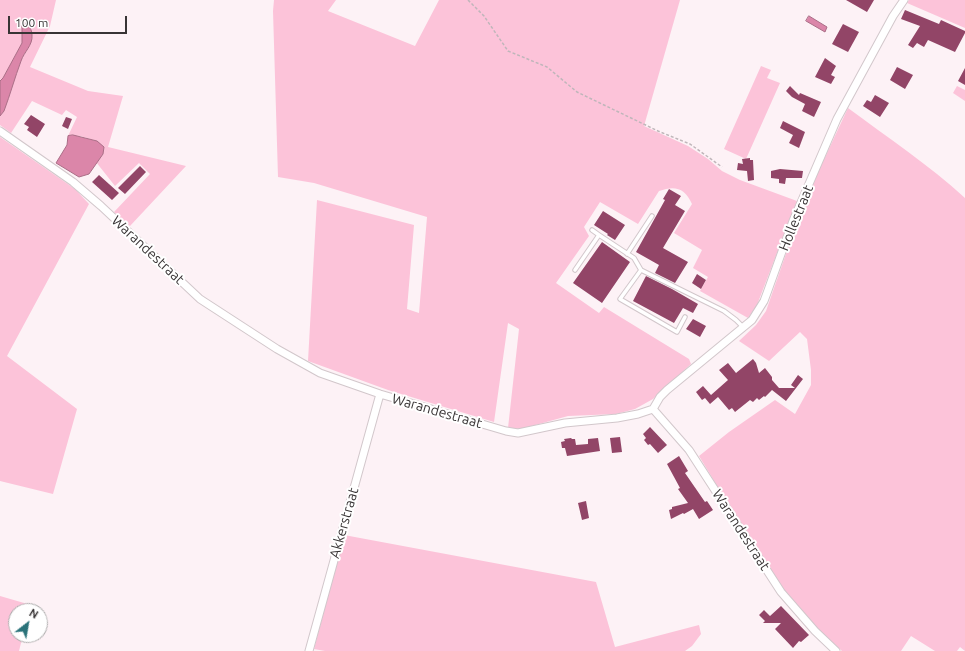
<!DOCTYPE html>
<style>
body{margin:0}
#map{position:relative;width:965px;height:651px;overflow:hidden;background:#fdf2f6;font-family:Ubuntu,sans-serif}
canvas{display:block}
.north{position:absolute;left:8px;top:603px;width:40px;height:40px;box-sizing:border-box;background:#fff;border:1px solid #afaeae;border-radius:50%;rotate:31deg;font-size:11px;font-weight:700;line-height:16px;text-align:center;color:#383435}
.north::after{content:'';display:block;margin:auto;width:14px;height:18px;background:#2a737a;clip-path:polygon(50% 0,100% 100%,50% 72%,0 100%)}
.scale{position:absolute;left:8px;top:16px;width:119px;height:18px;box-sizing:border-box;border:2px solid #383435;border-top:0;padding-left:5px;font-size:12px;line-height:14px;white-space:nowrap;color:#383435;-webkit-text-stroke:3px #fff;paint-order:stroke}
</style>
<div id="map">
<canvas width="965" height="651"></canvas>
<div class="north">N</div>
<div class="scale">100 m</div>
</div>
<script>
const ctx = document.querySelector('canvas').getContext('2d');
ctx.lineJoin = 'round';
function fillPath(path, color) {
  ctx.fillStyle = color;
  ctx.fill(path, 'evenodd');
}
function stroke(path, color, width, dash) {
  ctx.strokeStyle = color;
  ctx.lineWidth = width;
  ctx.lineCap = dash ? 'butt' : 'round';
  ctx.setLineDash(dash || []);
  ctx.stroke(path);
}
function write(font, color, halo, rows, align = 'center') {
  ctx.font = font + ' Ubuntu,sans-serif';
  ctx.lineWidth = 4;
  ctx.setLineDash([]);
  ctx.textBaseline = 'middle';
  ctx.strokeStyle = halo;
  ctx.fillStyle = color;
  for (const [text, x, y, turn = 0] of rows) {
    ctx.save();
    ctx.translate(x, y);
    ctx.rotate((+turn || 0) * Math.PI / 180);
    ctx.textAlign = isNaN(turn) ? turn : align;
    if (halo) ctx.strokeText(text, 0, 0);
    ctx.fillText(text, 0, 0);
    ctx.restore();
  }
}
const green = new Path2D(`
 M0,0H56L50,26L30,67L88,91L123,96L108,147L186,166L130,226L114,212L150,174L139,163L115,186L96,162L103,154L97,141L80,136H68L77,117L66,110L62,115L32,101L11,133L0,125V116L4,111L21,60L29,47L30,28L25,22L19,19L17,23L22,27V43L3,78L0,80Z
 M274,0H336L328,11L415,46L439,0H680L644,126L688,146L708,159L722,171L740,180L797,201L757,305L748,318L700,291L708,277L693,268L702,250L674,233L692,204C685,188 675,185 659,191L638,224L600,202L584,227L589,236L556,283L599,313L604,307L689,359L691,364L653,399L635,409L616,414L568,416L521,429L508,428L519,329L508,323L494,422L388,390L308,361L317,200L414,225L407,309L419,313L427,217L314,183L278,177L273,11Z
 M909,0H965V28L907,3Z
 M761,66L771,70L767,78L780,83L746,159L724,149Z
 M957,86L965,90V101L953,93Z
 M848,108C887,137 929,165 965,198V651L960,647L957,651H935L911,636L901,651H842C824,634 805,618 790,598C757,553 728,504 699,456L729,432L775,400L795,414L811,385V370L807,339L800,332L769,361L739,341L756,325L766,311L788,248L819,170Z
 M0,137L75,189L89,204L7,356L77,409L53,494L0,481Z
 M344,535L596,582L615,647L699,625L701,634L692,646L685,651H325L314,649Z
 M0,596L31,605L29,611H16V635H23L19,651H0Z`);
const water = new Path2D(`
 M809,16L827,27L825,32L806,21Z
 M19,19C26,23 32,27 32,35C33,45 24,52 21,61C15,77 10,95 4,111L0,116V81L3,78L22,43V27L17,23L16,21Z
 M73,135L97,141L104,147L103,154L89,174L79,177L56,163L67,145L68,136Z`);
const building = new Path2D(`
 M846,0H874L867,12Z
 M905,10L939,24L941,20L965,31V33L955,52L928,40L924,47L917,43L913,48L908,45L920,26L901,19Z
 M843,24L859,32L848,52L832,44Z
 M825,58L836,66L831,75L835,77L831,84L815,77Z
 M897,67L913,75L905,89L890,80Z
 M965,68V85L958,81Z
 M790,86L799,95L800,93L821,102L814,117L802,111L805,104L792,97L786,91Z
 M875,95L889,103L880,117L863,106L867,100L871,102Z
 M31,115L45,124L37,137L27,130L29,127L24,124Z
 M66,117L72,119L68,129L62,126Z
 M783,121L805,132L799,148L789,143L793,135L780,128Z
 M750,158V160H753L754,180L748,181L747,171L737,170L738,163L743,164L742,159Z
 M140,166L146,172L125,194L118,188Z
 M780,169L803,171L802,178H786L785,184L779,183V179L771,178V171Z
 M99,175L119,193L112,200L92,182Z
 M669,189L681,196L675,205L685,211L663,248L688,262L675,283L655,273L659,265L636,252L665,200L663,199Z
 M603,211L625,225L615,240L607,235L608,234L594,225Z
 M602,242L630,262L602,303L573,283Z
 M697,274L706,280L701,289L692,283Z
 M646,276L672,289L698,304L693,313L683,308L674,323L633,301Z
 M693,319L706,326L700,337L686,329Z
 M753,359L756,363L759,373L765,368L772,377V380L779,388H795L791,385L798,375L803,379L786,401L772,390L765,397L764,396L759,400L757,398L753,402L750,400L735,412L732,408L729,410L718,397L710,404L705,398L702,400L696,392L703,386L711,395L728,380L719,370L728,363L736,373Z
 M650,427L667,445L658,453L650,444L648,445L644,440L646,438L643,434Z
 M620,437L622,452L612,453L610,438Z
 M571,438L572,439H575L576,445L588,444V439L598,438L600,451L567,456L565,448H562L561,442L565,441L564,439Z
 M679,456L688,471L685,473L705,502L707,501L713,510L699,519L693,509L684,514L683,513L671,519L669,510L672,509V507L688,503L678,489L680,488L667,464Z
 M586,501L589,518L582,520L578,503Z
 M781,606L809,635L801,642L799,641L793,648L775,629L781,623H763L765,621L759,615L764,610L770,616Z`);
const path = new Path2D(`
 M468,0L484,16L508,51L547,67L577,92L658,131L690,144L722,167`);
const lane = new Path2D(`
 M592,230L599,235
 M627,254L652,216
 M575,270L599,235L634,258L641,270
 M685,317L677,332L620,299L641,270L724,311L736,320L743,327`);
const street = new Path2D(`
 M0,131L73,182L101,206L200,299L277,349L320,373L380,394L506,431L518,433L565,423L617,418L638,414L653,409
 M653,409L660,397L667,390L752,320L764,301L767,293L793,221L837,119L893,16L904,0
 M653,409L689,450L781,592L815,631L836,651
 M309,651L380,394`);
const streetNames = [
 ["Hollestraat",796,218,-68],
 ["Warandestraat",148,250,43],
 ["Warandestraat",437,411,16],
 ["Akkerstraat",344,523,-74],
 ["Warandestraat",741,530,57]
];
fillPath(green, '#fcc3d9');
fillPath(water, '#db86a9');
stroke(water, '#aa6d86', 1);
fillPath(building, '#924567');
stroke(lane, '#d2c7cb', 5.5);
stroke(street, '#d2c7cb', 9);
stroke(path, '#bfb6ba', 1.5, [3, 2]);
stroke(lane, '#fff', 3.5);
stroke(street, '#fff', 7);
write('14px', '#383435', '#fff', streetNames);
</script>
